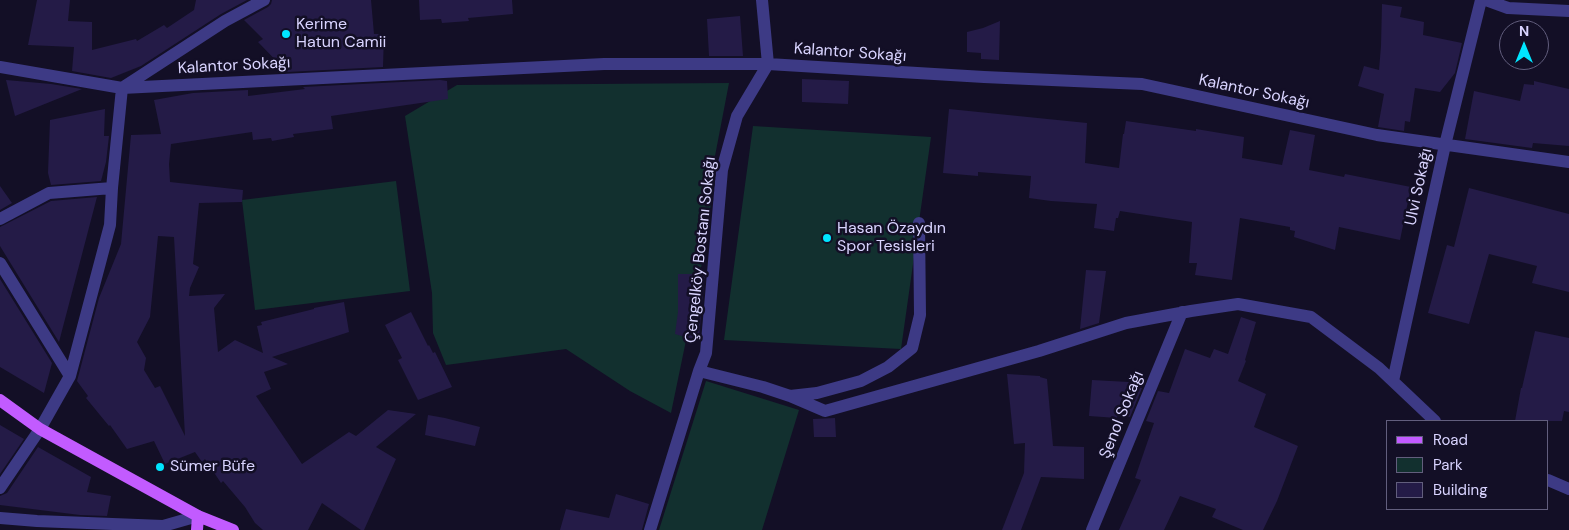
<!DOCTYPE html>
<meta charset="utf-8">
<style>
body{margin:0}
#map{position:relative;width:1569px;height:530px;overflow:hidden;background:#130f26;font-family:"DM Sans",sans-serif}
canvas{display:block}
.legend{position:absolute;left:1386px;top:420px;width:162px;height:90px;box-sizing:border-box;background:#130f26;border:1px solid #625e7d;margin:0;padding:6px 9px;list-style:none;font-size:15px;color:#d9d4ff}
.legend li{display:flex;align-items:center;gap:10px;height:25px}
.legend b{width:25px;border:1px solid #625e7d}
.north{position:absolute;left:1499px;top:20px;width:50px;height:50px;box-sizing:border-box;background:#130f26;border:1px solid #625e7d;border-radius:50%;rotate:0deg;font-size:14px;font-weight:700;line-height:20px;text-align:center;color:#d9d4ff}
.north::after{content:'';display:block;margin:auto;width:18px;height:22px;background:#00e5ff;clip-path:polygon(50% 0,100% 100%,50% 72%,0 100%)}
</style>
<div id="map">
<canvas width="1569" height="530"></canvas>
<ul class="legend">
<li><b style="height:6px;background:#c25bff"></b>Road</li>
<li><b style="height:14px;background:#12302f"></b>Park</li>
<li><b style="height:14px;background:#241b47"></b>Building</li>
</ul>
<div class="north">N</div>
</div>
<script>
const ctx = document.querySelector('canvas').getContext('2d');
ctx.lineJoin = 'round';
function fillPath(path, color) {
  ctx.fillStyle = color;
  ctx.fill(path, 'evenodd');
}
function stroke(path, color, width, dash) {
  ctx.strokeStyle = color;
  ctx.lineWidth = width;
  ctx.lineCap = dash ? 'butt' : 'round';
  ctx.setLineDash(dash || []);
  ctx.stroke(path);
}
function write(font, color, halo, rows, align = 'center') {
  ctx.font = font + ' "DM Sans",sans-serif';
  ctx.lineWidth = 5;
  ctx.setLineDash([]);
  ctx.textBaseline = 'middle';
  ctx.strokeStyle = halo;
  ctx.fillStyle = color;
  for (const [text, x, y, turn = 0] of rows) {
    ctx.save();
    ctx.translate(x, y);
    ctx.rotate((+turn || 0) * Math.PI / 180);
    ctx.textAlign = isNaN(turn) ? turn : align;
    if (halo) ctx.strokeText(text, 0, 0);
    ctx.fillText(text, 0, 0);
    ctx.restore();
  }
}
const green = new Path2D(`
 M729,83L715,156L708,234L671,413L630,391L566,349L446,365L433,333L432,293L405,116L457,85Z
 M753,126L931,137L901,349L724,340Z
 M396,181L410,291L255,310L242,200Z
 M706,381L799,410L762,530H659Z`);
const building = new Path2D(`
 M37,0H70L68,21L92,22V50L136,39L137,41L164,25L167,28L194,10L196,0H247L221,14L141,66L111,78L72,71L74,47L28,45Z
 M272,0H371L374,34H384L383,67L287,72L258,42L263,39L244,20L268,7L271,4Z
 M419,0H512L513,14L468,18L469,21L442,23L441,19L420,20Z
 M1382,4L1402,7L1400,17L1424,22L1423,35L1462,43L1455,73L1440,92L1415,88L1410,122L1405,121L1404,131L1378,127L1384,94L1358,86L1364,66L1379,70L1381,46Z
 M740,16L743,56H709L707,19Z
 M1000,21L999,60L981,59V53L967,52V32L983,28Z
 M802,79L849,81L848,104L802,102Z
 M6,80L51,84L82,89L15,116Z
 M440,80L447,81L448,99L331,116L333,129L293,134L294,137L272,141L271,138L253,140L252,132L171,144L169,164L170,182L243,190L242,202L199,203L193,264L199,267L190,288L189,296L225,294L214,308L218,352L235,340L263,353L257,326L262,325L261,322L314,309V308L344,302L349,332L272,357L288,364L264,372L271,389L256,396L302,464L349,432L356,436L388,410L416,414L376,447L396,459L364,530H361L322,503L308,530H263L255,523L245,507L223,481L221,483L205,459L202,462L195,452L165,464L154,441L127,449L110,425L109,426L86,398L88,396L77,381L99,298L121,244L131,135L161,134L154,100L193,93L248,90V96L305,89L303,87ZM158,236L174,237L185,436L160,386L155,388L144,370L146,358L137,342L150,317Z
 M1534,81L1569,89V146L1533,143L1532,148L1465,139L1474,91L1520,101L1524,84L1534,85Z
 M105,109L104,136H109L106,162L101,181L51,185L48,173L50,120Z
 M949,109L1087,123L1085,163L1119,168L1123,134H1124L1126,121L1196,131V129L1244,137L1242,158L1282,165L1290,130L1315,135L1309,170L1344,177L1345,174L1411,187L1400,240L1339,227L1335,250L1294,237L1295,231L1290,230V227L1240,218L1232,280L1195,275L1197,263H1189L1192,222L1120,211L1118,218H1116L1114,231L1094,228L1097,204L1051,201L1029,198L1031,176L978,172V176L943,173Z
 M0,186L12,203L0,210Z
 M1469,188L1569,214V292L1532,283L1537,266L1489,254L1469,324L1428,313L1447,245L1454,247Z
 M97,197L59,342L0,246V227L51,201Z
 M1086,270L1106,271L1099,323L1080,329Z
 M678,274H705L699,337L698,341L675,334L678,312Z
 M0,279L52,363L44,393L0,367Z
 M411,312L428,346L429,345L433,353L435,352L452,387L418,400L398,360L402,358L385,325Z
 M1241,317L1256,322L1245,360L1246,361L1238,381L1266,394L1254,427L1298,446L1277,501L1263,530H1243L1212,517L1216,509L1180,496L1164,530H1119L1141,480L1135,478L1154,423L1146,421L1158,391L1169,393L1185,349L1210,358L1214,349L1228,354Z
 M1535,331L1569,338V412L1564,411L1562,421H1515L1521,388H1522Z
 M1007,374L1040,376V377L1047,379L1053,446L1084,447V479L1041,477L1021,530H1002L1024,473L1025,443L1014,444Z
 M1092,380L1129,382L1128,384L1142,388L1130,417L1118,414L1117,418L1089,416Z
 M428,415L445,418L480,427L475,446L425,435Z
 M835,418L836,437H814L813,419Z
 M0,425L24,439L0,474Z
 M38,447L91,477L87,492L111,496L107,516L80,515L0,505V496L7,493Z
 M616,494L649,504L642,530H560L566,509L609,518Z`);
const minor = new Path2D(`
 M1486,0L1508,8L1569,11
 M0,67L122,88L604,64H768L984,77L1142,84L1377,135L1569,162
 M122,88L225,21L264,0
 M0,219L49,193L112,188
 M0,263L70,376
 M699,371L763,387L790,396L817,393L861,381L888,367L912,348L920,315L919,223
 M1393,381L1445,145L1481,0
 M790,396L825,411L1039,351L1126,323L1191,311L1238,304L1311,317L1379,368L1435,421
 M1548,480L1569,489
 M0,488L40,429L70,376L110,225L112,188L122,88
 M0,518L37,521L163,526L198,516
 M650,530L699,371L706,353L722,170L737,116L768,64L762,0
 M1092,530L1182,312`);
const major = new Path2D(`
 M0,400L40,429L198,516L233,530
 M197,530L198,516`);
const markers = [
 [286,34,5,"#00e5ff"],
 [827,238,5,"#00e5ff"],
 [160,467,5,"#00e5ff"]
];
const poiNames = [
 ["Kerime",296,25],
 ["Hatun Camii",296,43],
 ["Hasan Özaydın",837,229],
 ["Spor Tesisleri",837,247],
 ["Sümer Büfe",170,467]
];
const streetNames = [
 ["Kalantor Sokağı",850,53,4],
 ["Kalantor Sokağı",234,66,-3],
 ["Kalantor Sokağı",1254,92,12],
 ["Ulvi Sokağı",1419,187,-78],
 ["Çengelköy Bostanı Sokağı",701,250,-84],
 ["Şenol Sokağı",1122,415,-68]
];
fillPath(green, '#12302f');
fillPath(building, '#241b47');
stroke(minor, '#3d3a85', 12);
stroke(major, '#c25bff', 12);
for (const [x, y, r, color] of markers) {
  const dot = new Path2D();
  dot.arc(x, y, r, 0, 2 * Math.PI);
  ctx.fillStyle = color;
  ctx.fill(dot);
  stroke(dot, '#130f26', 2);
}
write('16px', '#d9d4ff', '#130f26', poiNames, 'left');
write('16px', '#d9d4ff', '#130f26', streetNames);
</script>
